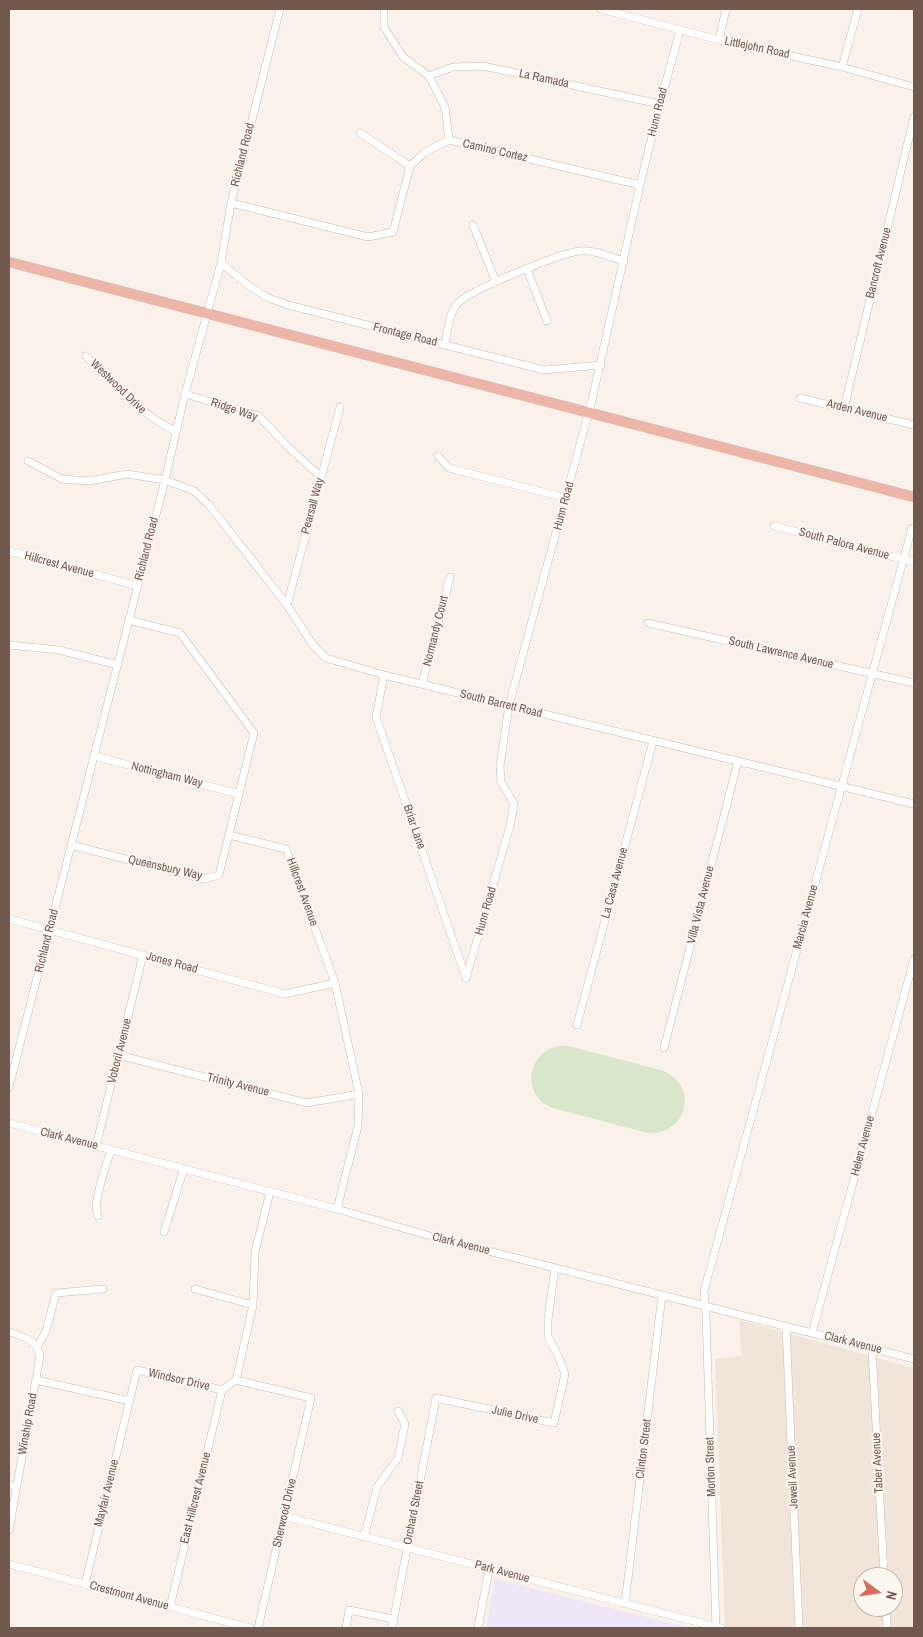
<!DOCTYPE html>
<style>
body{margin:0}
#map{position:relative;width:923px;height:1637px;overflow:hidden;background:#faf2ea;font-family:"Archivo Narrow",sans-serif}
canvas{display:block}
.frame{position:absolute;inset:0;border:10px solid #725950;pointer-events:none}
.north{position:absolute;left:853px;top:1567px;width:50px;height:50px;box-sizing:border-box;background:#fdf7f0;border:1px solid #c5b8b0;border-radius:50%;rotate:104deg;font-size:14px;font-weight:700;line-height:20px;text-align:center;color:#725950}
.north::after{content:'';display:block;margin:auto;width:18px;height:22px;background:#d66d5e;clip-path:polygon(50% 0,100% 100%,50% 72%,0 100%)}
</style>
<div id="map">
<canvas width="923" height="1637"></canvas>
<div class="frame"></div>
<div class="north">N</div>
</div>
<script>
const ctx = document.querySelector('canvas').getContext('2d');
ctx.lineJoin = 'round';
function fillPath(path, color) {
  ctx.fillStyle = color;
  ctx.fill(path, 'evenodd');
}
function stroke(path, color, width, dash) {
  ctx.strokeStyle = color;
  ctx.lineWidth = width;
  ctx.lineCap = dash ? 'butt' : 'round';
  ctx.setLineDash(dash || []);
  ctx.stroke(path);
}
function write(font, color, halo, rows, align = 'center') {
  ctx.font = font + ' "Archivo Narrow",sans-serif';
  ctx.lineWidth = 4;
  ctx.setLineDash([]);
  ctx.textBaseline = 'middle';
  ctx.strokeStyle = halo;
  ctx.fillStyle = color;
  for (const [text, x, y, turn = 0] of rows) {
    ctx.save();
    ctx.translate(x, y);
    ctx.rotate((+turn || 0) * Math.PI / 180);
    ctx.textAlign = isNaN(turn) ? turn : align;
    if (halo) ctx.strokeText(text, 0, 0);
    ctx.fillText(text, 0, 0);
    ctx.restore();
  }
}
const residential = new Path2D(`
 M739,1320L914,1368V1628H725L715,1359L742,1356ZM863,1577H893V1607H863Z`);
const education = new Path2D(`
 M495,1579L690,1628H486Z`);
const green = new Path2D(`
 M568,1046L661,1070C699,1084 689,1135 648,1133L553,1108C526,1099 524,1063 548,1050C554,1046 561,1046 568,1046Z`);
const minor = new Path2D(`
 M384,9V27L403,57L429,76L445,107L449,140
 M601,9L719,40L842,67L914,87
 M719,40L726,9
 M842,67L858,9
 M429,76L453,67L483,66L660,104
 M360,133L410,166
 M231,203L368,237L393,232L410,166L425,152L449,140L640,185
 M473,225L496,282
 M221,263L248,285L266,297L288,305L544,370L601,365
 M527,269L547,321
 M445,345C447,333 449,314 456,305C468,290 559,254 579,251C593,249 610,257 624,261
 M86,356C114,385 139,413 175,431
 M185,394L259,416L286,445L321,477
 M800,398L914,425
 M844,408L914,117
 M438,456L449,468L566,498
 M28,461L62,479L89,481L127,474L165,480L194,491L209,505L287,605L313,645L326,658L384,675L914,804
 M774,526L914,562
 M9,551L138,586
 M287,605L340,407
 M648,623L914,683
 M9,645L59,650L118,665
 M384,675L376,717L466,978
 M422,684L450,577
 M94,756L239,794
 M229,835L286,849L335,983L359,1094L358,1126L337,1209
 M71,845L204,879L219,875L254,733L180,633L129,620
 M9,919L285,994L335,983
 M466,978L510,826L514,804L501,782L500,766L509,705L592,400L640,185L660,104L680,30
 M577,1025L653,741
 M664,1048L738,761
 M118,1055L307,1103L359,1094
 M9,1087L165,480L185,394L221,263L231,203L280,9
 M9,1123L337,1209L437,1238L914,1359
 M96,1146L143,955
 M98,1216C91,1205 107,1164 111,1150
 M164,1232L184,1168
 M195,1289L253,1305
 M786,1326L799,1628
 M9,1332C23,1336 36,1340 40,1356L9,1530
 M812,1333L914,959
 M37,1347L46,1331L56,1293L103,1289
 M872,1348L884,1577
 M36,1380L130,1401
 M236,1380L253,1305L255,1252L270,1192
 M9,1485L17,1487
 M284,1516L721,1628
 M364,1537L377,1487L398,1458L405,1424L398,1411
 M9,1564L250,1628
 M85,1584L137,1370L222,1390L236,1380L311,1398L258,1628
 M625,1604L662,1295
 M170,1607L222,1390
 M886,1607L887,1628
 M346,1628L349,1610L393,1619
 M392,1628L436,1398L554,1423L565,1374L558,1356L548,1337V1319L555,1268
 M478,1628L489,1569
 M716,1628L706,1314L704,1291L912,528`);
const highway = new Path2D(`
 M9,262L914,497`);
const streetNames = [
 ["Littlejohn Road",757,48,12],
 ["La Ramada",544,79,12],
 ["Hunn Road",658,112,-76],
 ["Camino Cortez",495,151,13],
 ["Richland Road",243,155,-76],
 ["Bancroft Avenue",879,263,-76],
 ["Frontage Road",405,335,14],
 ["Westwood Drive",118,387,44],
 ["Ridge Way",234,410,19],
 ["Arden Avenue",857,411,14],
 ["Pearsall Way",313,506,-75],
 ["Hunn Road",564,506,-75],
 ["South Palora Avenue",844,544,15],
 ["Richland Road",147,549,-76],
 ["Hillcrest Avenue",59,565,15],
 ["Normandy Court",436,631,-76],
 ["South Lawrence Avenue",781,653,13],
 ["South Barrett Road",501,704,14],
 ["Nottingham Way",167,775,14],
 ["Briar Lane",414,827,71],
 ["Queensbury Way",165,868,13],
 ["La Casa Avenue",615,883,-75],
 ["Hillcrest Avenue",302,892,70],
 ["Villa Vista Avenue",701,905,-76],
 ["Hunn Road",486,911,-74],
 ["Marcia Avenue",806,917,-75],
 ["Richland Road",47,941,-76],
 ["Jones Road",172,963,15],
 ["Voboril Avenue",120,1051,-76],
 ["Trinity Avenue",238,1085,14],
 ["Clark Avenue",69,1139,14],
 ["Helen Avenue",863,1146,-75],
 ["Clark Avenue",461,1244,14],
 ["Clark Avenue",853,1343,14],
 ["Windsor Drive",179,1380,13],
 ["Julie Drive",515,1415,12],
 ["Winship Road",28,1424,-80],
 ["Clinton Street",644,1449,-83],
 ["Taber Avenue",878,1463,-93],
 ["Morton Street",711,1467,-92],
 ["Jewell Avenue",793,1477,-93],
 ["Mayfair Avenue",107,1493,-76],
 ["East Hillcrest Avenue",196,1498,-76],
 ["Sherwood Drive",285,1513,-77],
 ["Orchard Street",414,1513,-79],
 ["Park Avenue",502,1572,15],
 ["Crestmont Avenue",129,1596,15]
];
fillPath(residential, '#f1e4d9');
fillPath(education, '#efe6f7');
fillPath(green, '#d8e7ca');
stroke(minor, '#cbbab1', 8);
stroke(highway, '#d5cdca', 11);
stroke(minor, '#fff', 7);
stroke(highway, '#edb4a8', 10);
write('12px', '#725950', '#fdf7f0', streetNames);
</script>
